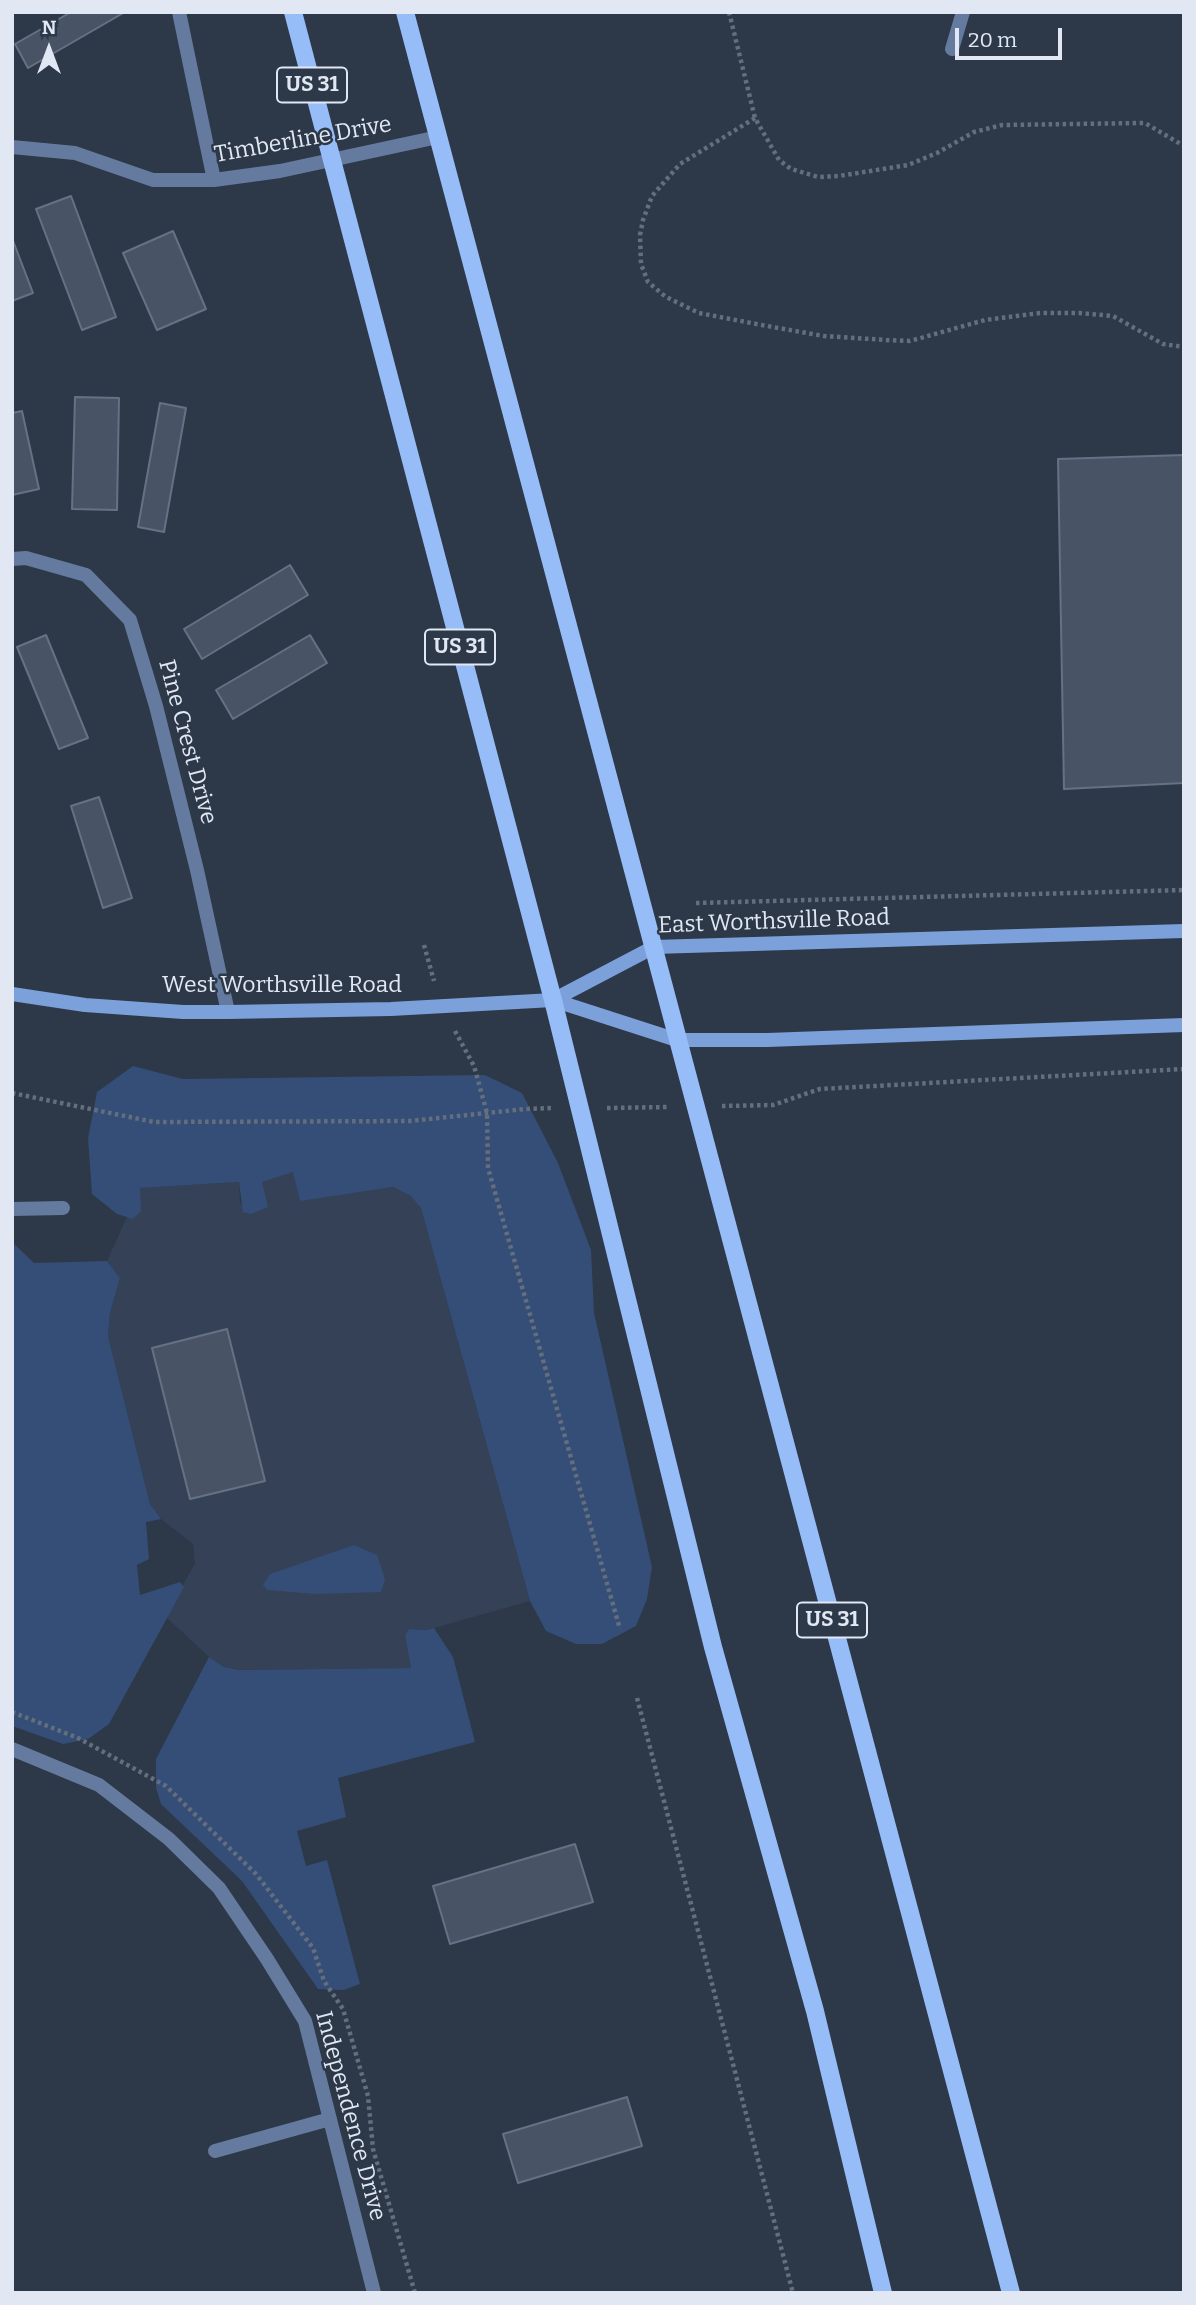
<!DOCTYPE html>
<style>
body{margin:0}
#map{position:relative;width:1196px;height:2305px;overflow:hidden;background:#2d3848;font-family:Bitter,serif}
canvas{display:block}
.frame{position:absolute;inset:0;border:14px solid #e1e8f3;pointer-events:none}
.north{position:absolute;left:14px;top:14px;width:70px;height:70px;-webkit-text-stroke:5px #2d3848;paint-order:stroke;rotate:0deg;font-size:19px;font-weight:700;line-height:28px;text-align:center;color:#e1e8f3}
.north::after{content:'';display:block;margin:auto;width:24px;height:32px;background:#e1e8f3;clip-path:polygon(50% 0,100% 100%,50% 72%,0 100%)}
.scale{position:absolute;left:955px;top:28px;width:107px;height:32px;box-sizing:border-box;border:4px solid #e1e8f3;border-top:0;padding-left:9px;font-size:21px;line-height:24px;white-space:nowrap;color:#e1e8f3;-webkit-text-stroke:5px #2d3848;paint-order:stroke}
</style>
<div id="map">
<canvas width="1196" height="2305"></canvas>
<div class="frame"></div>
<div class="north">N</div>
<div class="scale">20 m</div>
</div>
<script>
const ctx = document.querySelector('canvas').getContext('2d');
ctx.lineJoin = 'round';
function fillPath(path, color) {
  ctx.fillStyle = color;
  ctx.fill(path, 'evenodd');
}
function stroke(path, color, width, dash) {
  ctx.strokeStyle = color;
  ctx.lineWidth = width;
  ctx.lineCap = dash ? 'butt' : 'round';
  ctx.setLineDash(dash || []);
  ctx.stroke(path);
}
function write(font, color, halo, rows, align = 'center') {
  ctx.font = font + ' Bitter,serif';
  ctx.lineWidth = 5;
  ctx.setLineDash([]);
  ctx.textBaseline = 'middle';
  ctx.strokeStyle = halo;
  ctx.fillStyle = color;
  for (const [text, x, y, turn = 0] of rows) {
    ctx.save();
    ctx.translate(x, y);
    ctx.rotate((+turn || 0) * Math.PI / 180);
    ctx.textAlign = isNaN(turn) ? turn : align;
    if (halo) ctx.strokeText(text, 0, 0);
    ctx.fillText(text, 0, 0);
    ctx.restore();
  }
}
const built = new Path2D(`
 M294,1172L300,1200L393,1187L415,1198L421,1208L530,1601L427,1630L409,1629L405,1635L411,1668L239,1670L224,1667L209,1657L166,1617L195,1563L193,1544L161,1519L150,1504L108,1336L110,1313L120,1278L107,1261L140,1188L239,1182L240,1204L261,1182L262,1178Z`);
const green = new Path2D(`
 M133,1066L183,1079L485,1075L522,1093L558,1163L591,1250L594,1313L652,1567L647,1599L636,1626L602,1644H576L546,1631L530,1601L421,1208L411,1196L393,1187L300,1201L293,1172L262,1182L268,1207L251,1214L243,1212L239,1182L140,1188L141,1211L133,1219L117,1214L92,1194L88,1138L97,1092Z
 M12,1242L34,1263L107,1261L120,1278L110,1313L108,1336L150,1504L161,1519L146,1522L149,1559L137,1565L140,1595L180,1582L184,1587L109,1724L88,1739L63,1744L12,1726Z
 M354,1545L377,1555L385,1579L381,1592L316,1594L267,1590L263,1585L270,1574Z
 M434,1628L453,1657L475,1742L338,1778L346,1817L297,1831L306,1866L327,1860L360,1984L344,1990L318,1989L242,1881L161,1804L156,1788V1759L209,1657L224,1667L239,1670L411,1668L405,1635L409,1629L427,1630Z`);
const building = new Path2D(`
 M71,12H125L28,68L15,44Z
 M71,196L116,317L82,330L36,209Z
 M173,231L206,309L157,330L123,253Z
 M12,238L33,293L12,301Z
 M75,397L119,398L117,510L72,509Z
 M160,403L186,408L164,532L138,527Z
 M22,411L39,489L12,495V413Z
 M1184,455V783L1064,789L1058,459Z
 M290,565L308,595L202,659L184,629Z
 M46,635L88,738L59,749L17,647Z
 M310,635L327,663L233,719L216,690Z
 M99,797L132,898L103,908L71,806Z
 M227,1329L265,1481L190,1499L152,1348Z
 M575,1844L593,1902L450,1944L433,1886Z
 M627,2097L642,2146L518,2183L503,2134Z`);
const path = new Path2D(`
 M729,12L755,118L779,160L791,169L818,177L839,176L908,165L937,153L974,132L1002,125L1145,123L1184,146
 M755,118L680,164L652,196L643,220L640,235L641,264L648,282L666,297L699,313L767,326L824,336L886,340L910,341L985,320L1040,313H1079L1113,316L1163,344L1184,347
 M696,903L1184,890
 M424,945L434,981
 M455,1031L474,1066L487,1113L488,1168L620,1629
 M12,1093L154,1122L410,1121L525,1109L553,1108
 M722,1106L773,1105L820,1089L1184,1069
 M607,1108L668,1107
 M637,1698L793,2293
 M12,1712L78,1738L166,1786L256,1874L313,1948L324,1981L343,2009L368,2096L373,2149L415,2293`);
const service = new Path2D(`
 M952,49L963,12
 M12,1209L63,1208`);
const minor = new Path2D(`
 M179,12L214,180
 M12,147L75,153L153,180H214L280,171L438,137
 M12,559L26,558L86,575L130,620L156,706L197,870L228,1012
 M12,1749L99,1785L169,1839L219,1888L267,1959L305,2021L374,2293
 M215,2151L330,2119`);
const secondary = new Path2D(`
 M12,994L85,1005L183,1012H228L391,1009L553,1000L677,1040H767L1184,1025
 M553,1000L654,947L1184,931`);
const primary = new Path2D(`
 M293,12L553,1000L713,1647L815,2011L883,2293
 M405,12L1011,2293`);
const shields = [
 [312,85,70],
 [460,647,70],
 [832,1620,70]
];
const shieldNames = [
 ["US 31",312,85],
 ["US 31",460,647],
 ["US 31",832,1620]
];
const streetNames = [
 ["Timberline Drive",303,140,-10],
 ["Pine Crest Drive",187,742,75],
 ["East Worthsville Road",774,922,-2],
 ["West Worthsville Road",282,986],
 ["Independence Drive",350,2116,75]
];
fillPath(built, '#344157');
fillPath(green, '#344e77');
fillPath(building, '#485465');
stroke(building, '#667284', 2);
stroke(path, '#646e7c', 4.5, [3.5, 3.5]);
stroke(service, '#647b9f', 14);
stroke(minor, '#647b9f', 14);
stroke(secondary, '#7ba0da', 14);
stroke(primary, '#97bdf8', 18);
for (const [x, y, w] of shields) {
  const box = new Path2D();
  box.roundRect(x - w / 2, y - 17.5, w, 35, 5);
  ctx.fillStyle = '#2d3848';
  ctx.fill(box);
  stroke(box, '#e1e8f3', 2);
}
write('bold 21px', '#e1e8f3', null, shieldNames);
write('23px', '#e1e8f3', '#2d3848', streetNames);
</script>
